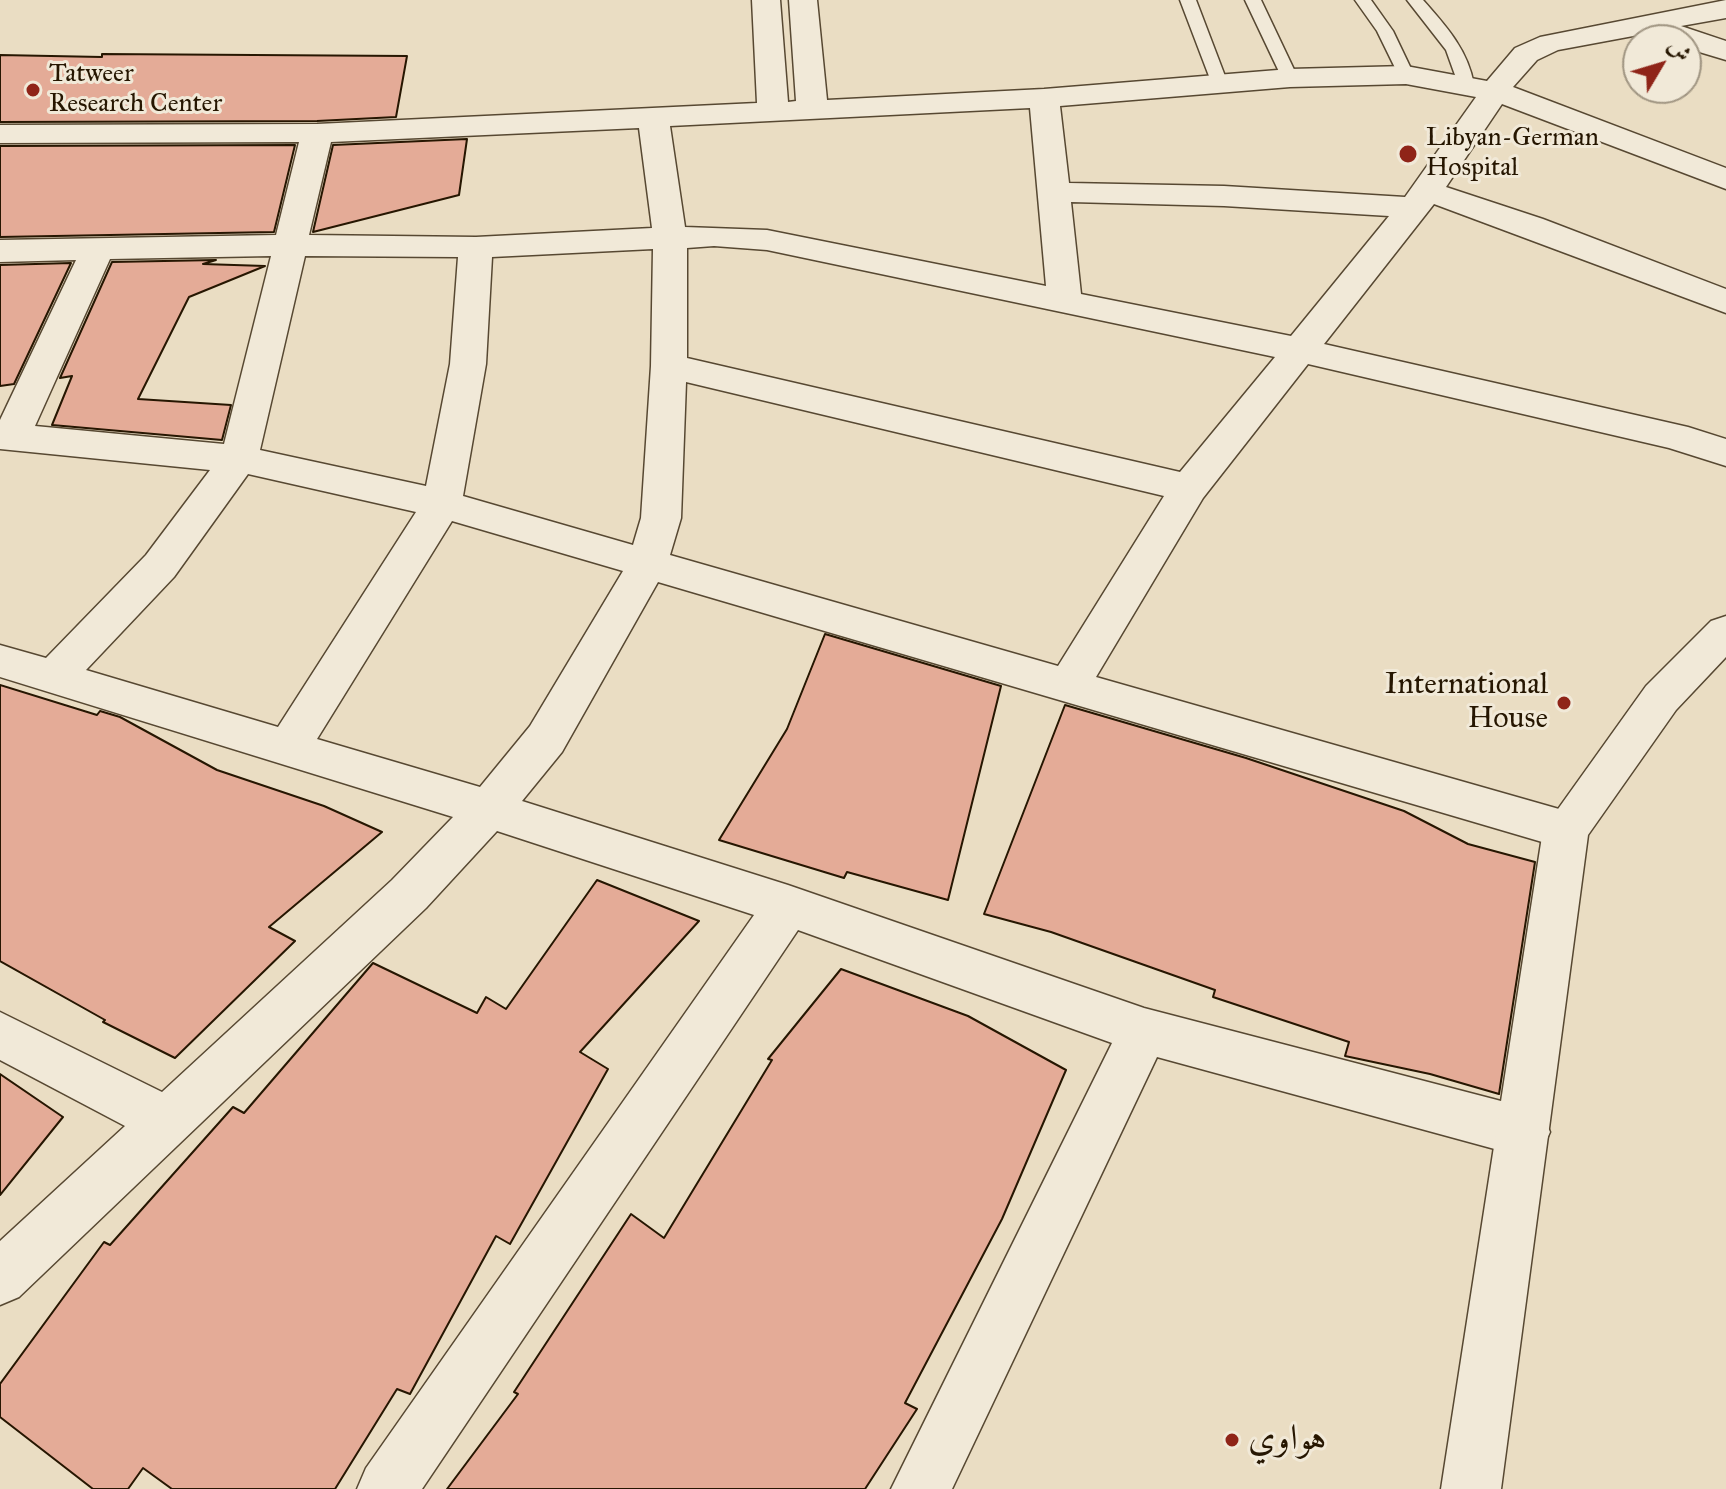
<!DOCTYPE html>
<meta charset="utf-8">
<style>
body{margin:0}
#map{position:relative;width:1726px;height:1489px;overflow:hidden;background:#eaddc3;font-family:"IM FELL Great Primer",Amiri,serif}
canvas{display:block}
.north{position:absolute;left:1622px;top:24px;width:80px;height:80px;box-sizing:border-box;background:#f1e9d8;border:2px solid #a09582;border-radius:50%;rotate:52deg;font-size:22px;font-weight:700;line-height:32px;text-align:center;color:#261601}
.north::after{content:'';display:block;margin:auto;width:28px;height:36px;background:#8f2418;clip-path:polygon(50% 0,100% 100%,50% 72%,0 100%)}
</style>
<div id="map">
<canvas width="1726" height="1489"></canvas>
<div class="north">ش</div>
</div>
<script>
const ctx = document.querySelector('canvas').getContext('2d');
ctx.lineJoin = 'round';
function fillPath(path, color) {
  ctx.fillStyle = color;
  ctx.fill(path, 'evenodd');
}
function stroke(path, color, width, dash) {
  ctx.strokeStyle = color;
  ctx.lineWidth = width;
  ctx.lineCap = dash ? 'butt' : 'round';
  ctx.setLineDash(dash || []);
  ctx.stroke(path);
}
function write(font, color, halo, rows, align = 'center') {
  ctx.font = font + ' "IM FELL Great Primer",Amiri,serif';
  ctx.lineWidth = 6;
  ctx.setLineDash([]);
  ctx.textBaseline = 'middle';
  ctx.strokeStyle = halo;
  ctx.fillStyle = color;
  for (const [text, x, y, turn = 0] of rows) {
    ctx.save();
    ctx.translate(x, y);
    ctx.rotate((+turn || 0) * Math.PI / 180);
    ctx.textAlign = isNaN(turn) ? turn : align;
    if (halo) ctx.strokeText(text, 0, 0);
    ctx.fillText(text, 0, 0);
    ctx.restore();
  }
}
const building = new Path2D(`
 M102,54L407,56L396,117L317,121L0,122V55L102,57Z
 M467,139L459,195L313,232L333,145Z
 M295,145L274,232L0,237V146Z
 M216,260L203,264L265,266L189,297L138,399L231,405L222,440L52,425L72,376L60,378L112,262Z
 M71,263L14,384L0,386V265Z
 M825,634L1001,686L948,900L847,872L844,878L719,840L787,729Z
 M0,685L97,715L100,711L120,717L217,770L324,806L382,832L269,927L295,941L175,1058L103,1022L105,1020L0,961Z
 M1065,705L1246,758L1404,811L1468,844L1535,862L1499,1094L1430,1074L1345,1056L1349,1042L1213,997L1215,990L1051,932L984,914Z
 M597,880L699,921L580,1052L608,1069L510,1244L496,1236L410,1394L397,1389L335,1489H172L143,1468L128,1489H93L0,1417V1384L104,1242L110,1245L233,1107L244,1113L373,963L477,1013L486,997L506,1009Z
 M841,969L968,1016L1066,1070L1002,1219L905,1403L917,1409L865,1489H447L518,1394L514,1392L631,1214L664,1238L772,1060L768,1059Z
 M0,1074L63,1117L0,1195Z`);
const service = new Path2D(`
 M1180,0H1196L1228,84L1226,88L1220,89L1212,84Z
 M1245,0H1261L1298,78L1296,82L1290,83L1282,78Z
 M1355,0H1371L1393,31L1414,75L1412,78H1400L1377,31Z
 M1407,0H1423C1446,26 1468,50 1474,85L1472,89H1460L1446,50Z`);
const minor = new Path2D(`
 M752,0H780L788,102L796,101L789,0H817L827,100L1044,89L1290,69L1406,66L1487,81L1515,48L1540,37L1726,0V18L1681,26L1726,41V60L1686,48V40H1663L1644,34L1558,50L1537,60L1513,87L1726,168V189L1502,104L1446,187L1543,219L1726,289V313L1434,204L1324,344L1688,427L1726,439V466L1669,448L1308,364L1203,498L1096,677L1566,811L1582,816L1589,830L1582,844L1566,849L658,582L562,752L522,801L788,885L1144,1008L1524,1107L1542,1114L1550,1132L1542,1150L1524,1157L1157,1057L952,1489H891L1112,1043L798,930L422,1489H357L366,1468L754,915L497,831L426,908L19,1297L0,1305V1241L125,1126L0,1060V1012L162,1092L392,880L453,817L0,677V645L46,658L146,555L210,470L0,449V420L76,260L0,262V240L276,235L299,142L0,143V125L317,124L757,103ZM1406,84L1476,97L1405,197L1224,186L1069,183L1060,106L1290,87ZM1030,108L1046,286L767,230L685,227L670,126ZM639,128L652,228L476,237L309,235L331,142ZM1071,202L1224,206L1389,216L1291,336L1081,294ZM714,246L767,250L1275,357L1180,472L687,358V248ZM653,249L651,366L641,518L633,545L463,496L486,364L492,257ZM271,256L224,444L35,426L110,259ZM305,256L458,257L450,364L426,486L260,450ZM686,382L1164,496L1058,666L670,555L681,518ZM248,474L416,512L278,727L86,670L174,577ZM452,521L623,571L530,726L480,787L317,739Z`);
const tertiary = new Path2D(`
 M1726,616V657L1676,710L1588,835L1501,1489H1441L1543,830L1646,686L1711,621Z`);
const markers = [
 [33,90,8,"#8f2418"],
 [1408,154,10,"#8f2418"],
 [1564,703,8,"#8f2418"],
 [1232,1440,8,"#8f2418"]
];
const farPoinames = [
 ["Tatweer",49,75],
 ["Research Center",49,105],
 ["Libyan-German",1426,139],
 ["Hospital",1426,169]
];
const poiNames = [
 ["International",1548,686],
 ["House",1548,720]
];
const nearPoinames = [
 ["هواوي",1248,1440]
];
fillPath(building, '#e4ab97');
stroke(building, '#261601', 2);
stroke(service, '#574832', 3);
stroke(minor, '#574832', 3);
stroke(tertiary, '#574832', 3);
fillPath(service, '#f1e9d8');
fillPath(minor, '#f1e9d8');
fillPath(tertiary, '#f1e9d8');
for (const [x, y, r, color] of markers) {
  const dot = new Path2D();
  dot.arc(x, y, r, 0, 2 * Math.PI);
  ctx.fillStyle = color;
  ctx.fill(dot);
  stroke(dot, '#f1e9d8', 3);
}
write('26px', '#261601', '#f1e9d8', farPoinames, 'left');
write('30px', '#261601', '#f1e9d8', poiNames, 'right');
write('36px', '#261601', '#f1e9d8', nearPoinames, 'left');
</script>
